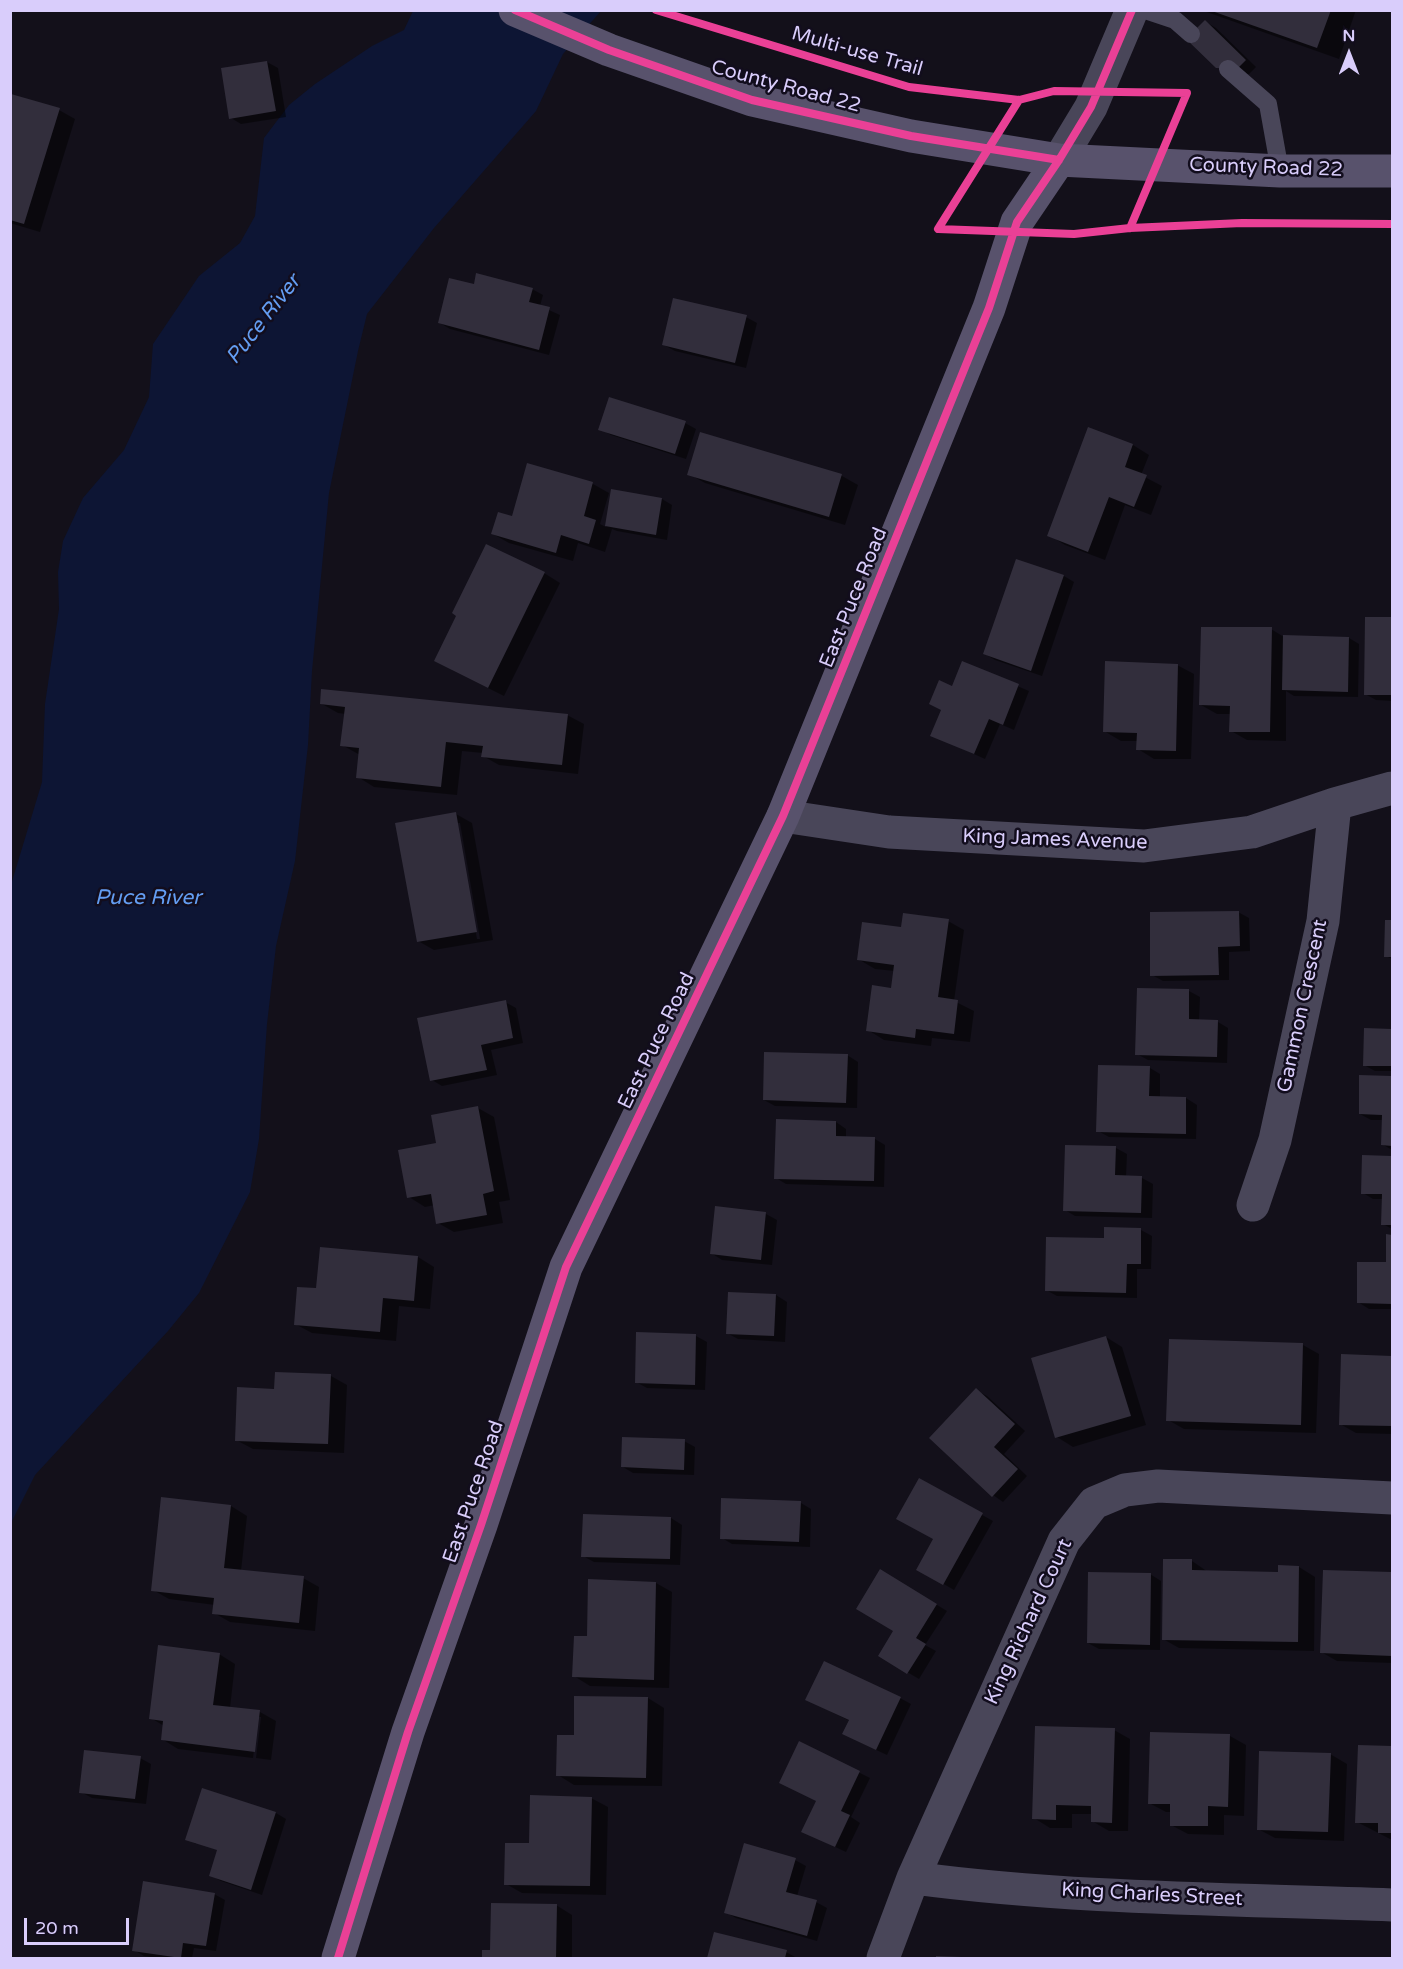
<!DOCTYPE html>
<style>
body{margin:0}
#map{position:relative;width:1403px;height:1969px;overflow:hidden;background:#13101a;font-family:"Varela Round",sans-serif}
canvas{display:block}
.frame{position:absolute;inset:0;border:12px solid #d9cdfb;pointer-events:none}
.north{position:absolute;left:1319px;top:24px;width:60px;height:60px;-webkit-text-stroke:4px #120d1d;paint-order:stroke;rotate:0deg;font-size:16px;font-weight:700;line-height:24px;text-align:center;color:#d9cdfb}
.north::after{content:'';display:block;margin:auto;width:21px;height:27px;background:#d9cdfb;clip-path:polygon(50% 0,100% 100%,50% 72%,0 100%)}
.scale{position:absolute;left:24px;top:1918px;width:105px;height:27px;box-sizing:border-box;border:3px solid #d9cdfb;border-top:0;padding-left:8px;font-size:18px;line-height:21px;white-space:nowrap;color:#d9cdfb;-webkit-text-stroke:4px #120d1d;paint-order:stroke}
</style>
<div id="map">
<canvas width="1403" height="1969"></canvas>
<div class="frame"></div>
<div class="north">N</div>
<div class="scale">20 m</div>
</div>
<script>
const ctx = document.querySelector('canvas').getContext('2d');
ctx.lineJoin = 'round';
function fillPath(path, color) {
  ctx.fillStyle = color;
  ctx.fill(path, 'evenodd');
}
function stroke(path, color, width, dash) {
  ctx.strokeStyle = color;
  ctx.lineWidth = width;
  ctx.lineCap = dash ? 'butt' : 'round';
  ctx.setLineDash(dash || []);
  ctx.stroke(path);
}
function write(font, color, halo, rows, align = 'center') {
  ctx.font = font + ' "Varela Round",sans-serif';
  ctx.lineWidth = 5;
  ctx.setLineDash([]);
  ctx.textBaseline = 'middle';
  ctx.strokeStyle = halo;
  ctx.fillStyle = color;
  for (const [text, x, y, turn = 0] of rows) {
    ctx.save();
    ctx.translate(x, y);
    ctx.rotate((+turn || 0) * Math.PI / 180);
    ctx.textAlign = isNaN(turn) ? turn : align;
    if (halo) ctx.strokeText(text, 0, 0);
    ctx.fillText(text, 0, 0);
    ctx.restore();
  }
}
const water = new Path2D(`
 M413,11H601L563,54L536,111L434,228L367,314L358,351L329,493L312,671L308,745L295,861L276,946L267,1024L259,1139L250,1192L199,1293L168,1331L35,1475L11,1523L10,888L42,782L45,704L59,609L58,572L63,541L83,498L124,450L149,397L153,344L199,276L240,243L255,216L264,138L289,105L315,84L372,46L404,30Z`);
const shadow = new Path2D(`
 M1201,10H1356L1339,59Z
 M1206,22L1216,28L1256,67L1249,74H1228L1217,67Z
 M267,62L278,68L286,117L241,124L231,118Z
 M12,96L59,110L75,119L40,232L10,223Z
 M475,286L532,289L543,295L540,306L560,315L549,355L450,329L440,323Z
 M746,317L757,323L746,368L675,351L664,345Z
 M685,423L696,429L686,459L611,435L600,429Z
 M701,434L842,476L858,485L845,525L705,483L689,474Z
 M1133,445L1149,455L1141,475L1162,486L1151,515L1125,505L1105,560L1065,545L1049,535Z
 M528,465L593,484L609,493L600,524L606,527L612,490L662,499L672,505L667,540L617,531L612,529L605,552L578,543L573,561L509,543L493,534L513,517Z
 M1017,561L1064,576L1074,582L1042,676L995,660L985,654Z
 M544,573L560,583L504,696L452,670Z
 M1366,618L1392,619V701L1376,700L1365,694Z
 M1271,629L1284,637L1349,638L1359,644L1358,697L1294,696L1286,691V741L1247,740L1231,731V714H1217L1201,705Z
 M963,663L1029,691L1014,730L1000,724L985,759L932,735Z
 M1177,665L1194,674L1191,759H1154L1138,749V741H1121L1104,731Z
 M322,704L567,715L584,724L578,774L499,765L483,756V753L462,751L457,795L374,787L358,777L360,755L342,745L346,714L338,713Z
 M456,814L472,823L493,940L434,950L418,941ZM457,823H460L480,939H477Z
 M1238,912L1249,918L1250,951L1229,952V980L1163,981L1152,975Z
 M948,921L964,930L954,1001L974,1011L970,1042L932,1038L931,1046L884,1040L868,1030L893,990L895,971L875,969L858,959L902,929Z
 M1387,921H1392V959L1386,956Z
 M1189,991L1200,997L1199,1021L1218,1022L1228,1028L1227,1063L1148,1060L1137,1054Z
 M505,1002L516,1008L523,1043L491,1050L497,1075L442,1086L432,1080Z
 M1366,1030L1392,1031V1071H1375L1364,1065Z
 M847,1055L858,1062L857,1108L775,1106L764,1100Z
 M1150,1068L1160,1074V1098H1186L1197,1105L1196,1139L1109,1137L1098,1131Z
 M1361,1077L1392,1078V1150L1382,1144L1383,1120H1371L1360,1114Z
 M478,1108L494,1117L510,1200L499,1202L503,1223L454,1232L438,1223L435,1205L425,1207L409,1197L438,1144Z
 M836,1122L846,1129V1138L875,1139L885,1145L884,1187L786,1184L776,1178Z
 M1116,1148L1127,1154L1126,1177L1142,1178L1153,1184L1152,1218L1075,1216L1065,1210Z
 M1363,1157H1392V1229L1383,1224V1199H1373L1363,1193Z
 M716,1208L766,1214L777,1220L772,1265L722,1260L711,1253Z
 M1141,1230L1152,1236L1151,1269H1137V1298L1057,1296L1046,1290L1106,1239Z
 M1388,1236H1392V1309H1369L1358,1302L1387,1264Z
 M418,1257L434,1267L430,1309L399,1306L396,1341L312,1333L295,1324L318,1290Z
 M729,1293L776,1295L787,1302L785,1342L738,1339L727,1333Z
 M637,1334L696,1336L707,1342L705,1390L647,1388L636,1382Z
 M1106,1337L1122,1347L1146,1425L1073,1447L1057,1437Z
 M1303,1345L1319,1354L1316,1433L1184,1429L1168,1420Z
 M1342,1356L1392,1357V1434L1356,1433L1340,1424Z
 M331,1376L347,1385L344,1453L253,1449L236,1440L276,1390Z
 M976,1390L987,1396L1025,1431L1004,1454L1027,1476L1003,1502L993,1495Z
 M684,1441L695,1447L694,1475L633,1473L623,1467Z
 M919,1480L993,1521L954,1590L918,1569L934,1539Z
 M801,1503L811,1509L810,1547L732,1544L722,1538Z
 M231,1506L247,1516L241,1571L303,1578L319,1587L315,1631L230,1622L214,1613L215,1605L169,1599L153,1590Z
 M671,1518L682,1525L680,1565L594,1562L583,1556Z
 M1192,1561L1208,1572L1280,1573L1299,1567L1315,1577L1314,1651L1179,1648L1163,1639Z
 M1324,1572L1392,1574V1663L1337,1661L1321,1652Z
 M1150,1574L1161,1581L1160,1650L1099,1649L1088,1643Z
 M891,1577L947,1611L925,1645L936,1651L919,1679L880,1656L895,1631Z
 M656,1583L672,1592L669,1688L590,1686L574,1676L588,1637Z
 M219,1654L235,1664L230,1708L260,1712L276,1721L271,1760L256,1758L261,1717H258L253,1758L178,1749L162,1739L164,1726L151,1718Z
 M648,1698L664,1708L662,1786L574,1785L558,1775L575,1737Z
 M900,1698L911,1704L887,1755L855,1740L850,1721L807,1700Z
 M1114,1730L1130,1739L1128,1831H1109L1092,1821L1093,1814H1072V1828H1050L1034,1818Z
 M1230,1736L1246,1745L1244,1816L1224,1815V1835L1188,1834L1171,1825L1172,1812H1166L1149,1803Z
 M800,1743L870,1778L851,1817L860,1823L846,1852L814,1837L818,1801Z
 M1360,1747L1392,1748V1840L1357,1822Z
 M1330,1754L1347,1764L1344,1841L1275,1838L1258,1829Z
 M140,1758L151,1764L146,1804L92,1798L81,1792Z
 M203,1790L276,1813L286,1819L262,1895L221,1881L210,1875L224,1850L196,1842V1844L187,1839Z
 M591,1798L608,1807L606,1895L522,1893L506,1884L531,1844Z
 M795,1860L806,1866L797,1896L816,1902L827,1908L817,1941L736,1918L725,1912Z
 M214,1894L225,1900L216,1951L194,1948L192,1958H157L144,1956L134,1950Z
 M556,1905L572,1915V1958H484V1951H491Z
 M715,1934L786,1952L797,1958H709Z`);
const building = new Path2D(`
 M1209,10H1331L1317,48Z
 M1205,20L1246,60L1237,69L1216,68L1186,39Z
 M267,61L276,111L229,119L221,68Z
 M11,94L60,108L24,224L10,220Z
 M476,273L533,288L529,302L550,307L539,350L438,323L449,278L474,284Z
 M673,298L747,315L735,363L662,345Z
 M609,397L686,421L675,454L598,430Z
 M1088,427L1133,444L1125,467L1147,475L1134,507L1109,497L1088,552L1047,536Z
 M700,432L842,474L829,517L687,475Z
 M527,463L593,482L584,516L596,520L589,544L561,535L556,553L491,534L498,512L512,516Z
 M611,489L662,498L656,535L605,526Z
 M486,544L545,572L488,688L434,661L456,616L452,613Z
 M1016,559L1064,575L1031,671L983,654Z
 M1365,617H1392V695H1364Z
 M1201,627H1272L1270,732H1229L1230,706L1199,705Z
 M1283,635L1349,637L1348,692L1282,690Z
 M962,661L1019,684L1003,725L989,719L974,754L930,736L941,710L929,704L939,680L952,686Z
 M1105,661L1178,664L1176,751L1136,750L1137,733L1103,732Z
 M321,689L568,714L562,765L481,757L483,746L446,742L441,787L356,778L359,748L340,746L345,707L320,704Z
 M456,812L477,932L417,942L395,823Z
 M1239,911L1240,946L1218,947L1219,975L1150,976V912Z
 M903,913L949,919L938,997L958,1000L954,1034L916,1029L915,1038L866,1031L872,985L891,988L894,965L857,960L862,922L901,927Z
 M1385,920H1392V957H1384Z
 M1137,988L1189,989V1019L1218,1020L1217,1057L1135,1055Z
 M506,1000L513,1038L481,1045L487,1070L430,1081L417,1018Z
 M1364,1028L1392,1029V1066H1363Z
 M764,1052L848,1054L846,1103L763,1100Z
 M1098,1065L1150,1066L1149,1096L1186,1097V1134L1096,1132Z
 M1359,1075L1392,1076V1146L1381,1145L1382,1115L1359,1114Z
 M478,1106L494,1191L483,1194L487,1215L436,1224L431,1194L407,1198L398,1150L436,1143L431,1115Z
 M776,1119L836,1121V1136L875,1137L874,1181L774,1179Z
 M1065,1145L1116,1146L1115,1175L1142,1176L1141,1213L1063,1211Z
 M1362,1155L1392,1156V1225H1381L1382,1194H1361Z
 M715,1206L766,1212L761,1260L710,1254Z
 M1104,1227L1141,1228V1264H1127L1126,1293L1045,1291L1046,1237L1104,1238Z
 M1386,1234L1392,1235V1304L1357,1303V1262H1386Z
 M320,1247L418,1256L414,1301L383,1298L380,1332L294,1325L297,1287L316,1288Z
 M728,1292L776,1294L774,1336L726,1334Z
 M636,1332L696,1334L695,1385L635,1383Z
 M1106,1336L1131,1416L1055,1438L1031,1358Z
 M1169,1339L1303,1343L1301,1425L1166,1421Z
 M1341,1354L1392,1356V1426L1339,1425Z
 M275,1372L331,1374L328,1444L235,1441L237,1387L274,1389Z
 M976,1388L1015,1424L994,1447L1018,1469L992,1497L929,1438Z
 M622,1437L685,1439L684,1470L621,1467Z
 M919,1478L983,1513L943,1585L916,1570L933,1539L896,1519Z
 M161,1497L231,1505L224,1568L304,1576L299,1623L212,1614L214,1598L151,1591Z
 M721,1498L801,1501L799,1542L720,1539Z
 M583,1514L671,1517L670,1559L581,1557Z
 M1163,1559H1192V1570L1278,1572V1565L1299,1566L1298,1642L1162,1640Z
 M880,1569L937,1604L916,1638L926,1644L907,1674L878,1656L893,1631L856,1609Z
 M1323,1570L1392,1572V1656L1320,1653Z
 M1088,1572L1151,1573L1150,1645L1087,1643Z
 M588,1579L656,1582L654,1680L572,1677L574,1636H587Z
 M158,1645L220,1653L213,1705L260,1710L255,1752L161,1740L163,1721L149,1719Z
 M824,1661L901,1697L876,1750L842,1734L849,1720L805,1700Z
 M574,1696L648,1697L646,1778L556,1776L557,1735H574Z
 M1035,1726L1115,1728L1112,1823L1091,1822V1806L1056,1805V1820L1032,1819Z
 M1150,1732L1230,1734L1228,1807L1208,1806V1826H1170V1804H1148Z
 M799,1741L860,1771L841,1811L850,1815L835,1847L801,1832L816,1801L779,1783Z
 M1358,1745L1392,1746V1833H1378V1823H1355Z
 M84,1750L141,1756L135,1799L79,1793Z
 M1259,1751L1331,1753L1328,1832L1257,1830Z
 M202,1788L276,1812L251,1890L209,1876L217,1850L185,1840Z
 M530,1795L592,1797L590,1886L504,1885L505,1843H529Z
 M744,1843L796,1858L786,1892L817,1900L807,1936L724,1913Z
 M143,1881L215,1893L206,1946L183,1943L181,1958L132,1951Z
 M491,1903L557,1904L556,1958H482V1950H490Z
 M714,1932L787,1950L785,1958H707Z
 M936,1956L962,1957V1958H936Z`);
const service = new Path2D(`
 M1145,10L1175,20L1191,34
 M1228,69L1268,104L1280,171`);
const minor = new Path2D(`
 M783,816L889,832L1144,846L1252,832L1335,804L1392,788
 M1253,1205L1275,1140L1323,921L1335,804
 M913,1878C1071,1899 1233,1899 1392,1905
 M883,1958L913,1878L1064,1541L1094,1503L1125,1490L1158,1486L1392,1498`);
const tertiary = new Path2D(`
 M1059,160L1091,107L1132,10`);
const secondary = new Path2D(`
 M515,10L609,50L752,100L911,136L1059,160L1280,171H1392
 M338,1958L408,1732L481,1525L566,1267L783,816L989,308L1017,222L1059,160`);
const cycleway = new Path2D(`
 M515,10L609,50L752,100L911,136L1059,160
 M656,10L909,87L1019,100L1054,91L1187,93L1130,228
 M1019,100L938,229L1074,234L1130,228L1242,223L1392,224
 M338,1958L408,1732L481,1525L566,1267L783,816L989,308L1017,222L1059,160L1091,107L1132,10`);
const streetNames = [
 ["Multi-use Trail",857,52,16],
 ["County Road 22",786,87,15],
 ["County Road 22",1266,168,2],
 ["East Puce Road",854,598,-68],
 ["King James Avenue",1055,840,2],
 ["Gammon Crescent",1303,1006,-78],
 ["East Puce Road",657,1041,-64],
 ["East Puce Road",474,1492,-71],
 ["King Richard Court",1029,1622,-65],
 ["King Charles Street",1152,1895,3]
];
const waterNames = [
 ["Puce River",264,320,-52],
 ["Puce River",148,898]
];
fillPath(water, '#0d1534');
fillPath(shadow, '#0007');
fillPath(building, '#322e3c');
stroke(service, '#494659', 18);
stroke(minor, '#494659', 33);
stroke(tertiary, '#494659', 33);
stroke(secondary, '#58526c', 33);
stroke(cycleway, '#ea4096', 8);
write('20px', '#d9cdfb', '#120d1d', streetNames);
write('italic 21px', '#639df2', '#120d1d', waterNames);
</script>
